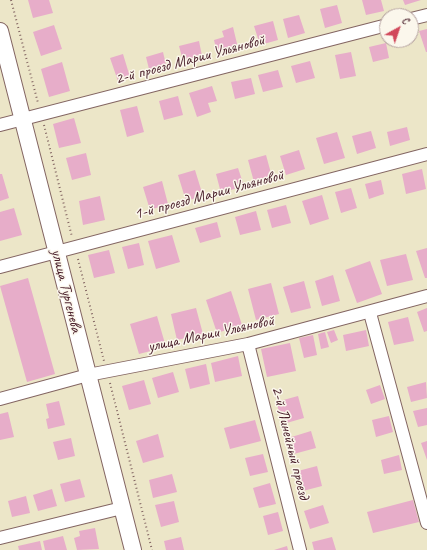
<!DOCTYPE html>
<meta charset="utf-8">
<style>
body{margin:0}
#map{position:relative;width:427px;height:550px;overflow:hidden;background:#ece6c8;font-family:Caveat,sans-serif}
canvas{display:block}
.north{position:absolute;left:379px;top:8px;width:40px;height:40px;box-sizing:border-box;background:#fbf7ec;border:1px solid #b4a19f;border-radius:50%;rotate:40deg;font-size:11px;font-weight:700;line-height:16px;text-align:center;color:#4a1f2b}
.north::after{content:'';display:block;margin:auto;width:14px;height:18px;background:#d1495b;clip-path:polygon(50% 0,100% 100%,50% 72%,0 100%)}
</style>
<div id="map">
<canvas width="427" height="550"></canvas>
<div class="north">С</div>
</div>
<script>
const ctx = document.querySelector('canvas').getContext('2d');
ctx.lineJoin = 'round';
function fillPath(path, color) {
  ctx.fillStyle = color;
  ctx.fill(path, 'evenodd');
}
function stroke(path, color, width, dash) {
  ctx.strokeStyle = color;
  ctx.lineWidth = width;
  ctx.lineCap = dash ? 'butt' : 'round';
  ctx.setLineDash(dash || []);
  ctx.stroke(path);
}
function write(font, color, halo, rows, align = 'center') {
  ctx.font = font + ' Caveat,sans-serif';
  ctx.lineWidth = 3;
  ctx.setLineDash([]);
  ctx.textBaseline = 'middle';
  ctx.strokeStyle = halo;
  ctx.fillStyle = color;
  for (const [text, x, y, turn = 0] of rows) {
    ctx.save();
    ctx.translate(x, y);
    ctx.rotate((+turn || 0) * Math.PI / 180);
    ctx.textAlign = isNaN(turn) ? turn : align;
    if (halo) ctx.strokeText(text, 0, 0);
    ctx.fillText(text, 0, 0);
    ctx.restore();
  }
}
const building = new Path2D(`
 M28,0H49L53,13L33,18Z
 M362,0H381L384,11L366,15Z
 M403,0H421L405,5Z
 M337,5L342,23L325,28L320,9Z
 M299,15L305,33L288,38L283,19Z
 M273,21L278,40L260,45L254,26Z
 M54,25L62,49L41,56L33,32Z
 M233,27L239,52L218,57L214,40L224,37L222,31Z
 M427,29V52H426L419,31Z
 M199,41L203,61L184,65L179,46Z
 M386,43L389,58L373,62L369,47Z
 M163,52L167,69L150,73L146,57Z
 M351,52L356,76L340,79L335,55Z
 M123,54L130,77L118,81L110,58Z
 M310,61L315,78L296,83L291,66Z
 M62,62L70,91L49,97L41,69Z
 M278,70L283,87L263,92L258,75Z
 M251,78L255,94L235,99L231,82Z
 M212,86L217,101L208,103L211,112L197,117L189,93Z
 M178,96L183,115L164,120L159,101Z
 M137,106L144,132L127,137L120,110Z
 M74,118L81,143L59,148L53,124Z
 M407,127L410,140L390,146L387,132Z
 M371,131L376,148L357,154L352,136Z
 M337,132L345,158L324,164L316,138Z
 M299,150L305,169L286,175L280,156Z
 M86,153L91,175L72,180L66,158Z
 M266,155L272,177L254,182L248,160Z
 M238,168L244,186L221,193L216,174Z
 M422,169L426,189L406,194L402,174Z
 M195,170L203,196L186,201L178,175Z
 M0,174H2L9,198L0,201Z
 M381,180L384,194L369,199L365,184Z
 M162,181L168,204L150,210L143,187Z
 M351,188L357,208L341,213L335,192Z
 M322,195L329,219L310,225L302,201Z
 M100,196L105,220L83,225L79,201Z
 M286,205L291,223L272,228L267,210Z
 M14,208L22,235L0,241V212Z
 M256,211L261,230L240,235L235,217Z
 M217,222L221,237L200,243L195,228Z
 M172,235L180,262L156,269L148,241Z
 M139,243L144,265L128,269L122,247Z
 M427,248V278H425L416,251Z
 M109,250L115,273L94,278L88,255Z
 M406,254L413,280L387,286L380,260Z
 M370,261L382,294L357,303L345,270Z
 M333,275L340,301L322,306L315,281Z
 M28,278L55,374L27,382L0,286Z
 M304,281L311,308L291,313L283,287Z
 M271,283L279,314L256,320L248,289Z
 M231,291L242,325L217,333L206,300Z
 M196,308L203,334L177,340L171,314Z
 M427,308V331L424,332L417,312Z
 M157,316L166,347L139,354L130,324Z
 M408,317L414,341L394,345L388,322Z
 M334,330L338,340L331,343L327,332Z
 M366,330L369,346L346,351L343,335Z
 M325,332L329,347L321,349L318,334Z
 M313,335L317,355L304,358L299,338Z
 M290,343L296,371L267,377L261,349Z
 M238,356L242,376L215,382L211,363Z
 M206,364L210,384L190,389L185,369Z
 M173,372L179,392L158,398L152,378Z
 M144,380L151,404L129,410L122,386Z
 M426,382L427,398L411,402L407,387Z
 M380,385L385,399L371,404L366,390Z
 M298,396L304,418L283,424L276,402Z
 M59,401L65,425L48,429L46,419L49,418L46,404Z
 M427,408V425L418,427L413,411Z
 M8,412L14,437L0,440V414Z
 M389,416L393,432L376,437L372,420Z
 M255,420L261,441L230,449L224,428Z
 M311,431L316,448L290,455L285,439Z
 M158,434L164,457L143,463L136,441Z
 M71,438L75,456L58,460L53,442Z
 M427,441V460L421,443Z
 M263,454L268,472L250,476L245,458Z
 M399,455L402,470L384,474L381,460Z
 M317,466L322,486L299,492L294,472Z
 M172,474L177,492L153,498L149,480Z
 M80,479L85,497L65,502L60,484Z
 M270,483L276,504L259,508L253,488Z
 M52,489L57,506L38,511L33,495Z
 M26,496L30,513L12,517L8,501Z
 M413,500L419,522L373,533L367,512Z
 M174,501L179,522L161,527L155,505Z
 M323,505L329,523L310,529L304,511Z
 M278,512L283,531L268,535L263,516Z
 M95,528L99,549L77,550L74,538L80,536L79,531Z
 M63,536L67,550H45L43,541Z
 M181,537L184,550H166L164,541Z
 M332,537L336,550H314L312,542Z
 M40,541L42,550H19L18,546Z
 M287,546L288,550H274Z`);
const path = new Path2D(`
 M11,0L38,103
 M44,125L72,237
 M78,259L104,361
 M110,383L152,550`);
const minor = new Path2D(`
 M411,19L427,15
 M0,125L387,25
 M0,267L427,154
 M370,313L427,523
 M248,344L300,550
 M0,399L88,375L248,344L427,296
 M0,538L122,508`);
const tertiary = new Path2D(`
 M0,31L133,550`);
const streetNames = [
 ["2-й проезд Марии Ульяновой",190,60,-15],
 ["1-й проезд Марии Ульяновой",209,195,-15],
 ["улица Тургенева",66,291,76],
 ["улица Марии Ульяновой",211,334,-12],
 ["2-й Линейный проезд",290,443,76]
];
fillPath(building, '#e7adc9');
stroke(minor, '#836562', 14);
stroke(tertiary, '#836562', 18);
stroke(path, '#836562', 2, [1, 3]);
stroke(minor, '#fff', 12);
stroke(tertiary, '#fff', 16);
write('16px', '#4a1f2b', '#fbf7ec', streetNames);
</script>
